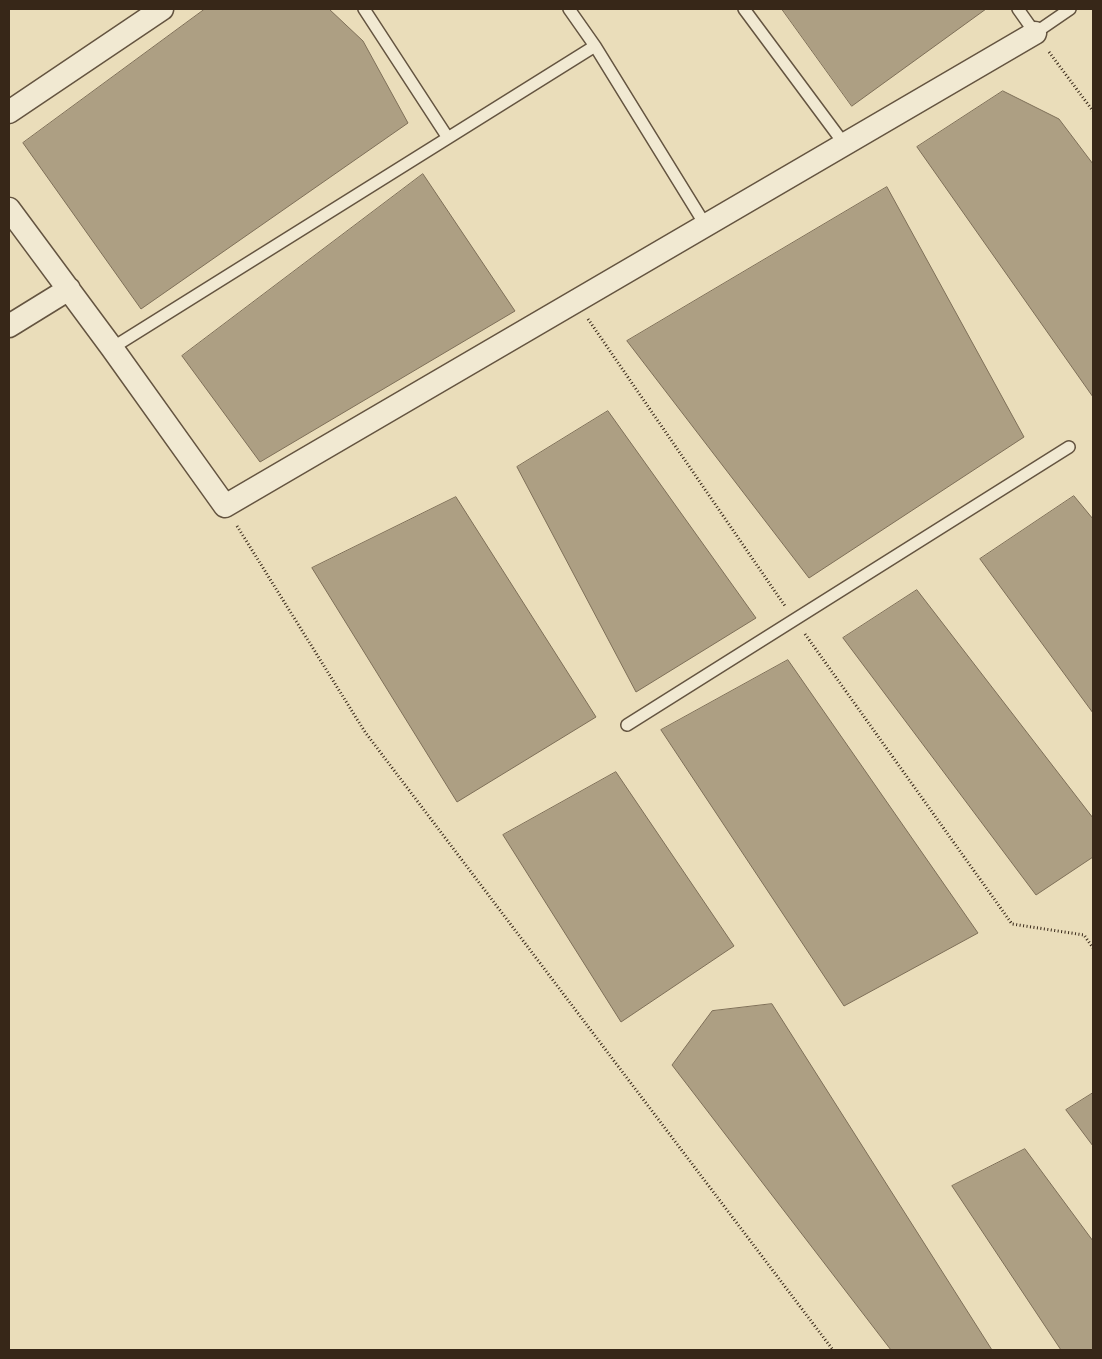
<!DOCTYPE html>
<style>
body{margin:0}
#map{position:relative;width:1102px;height:1359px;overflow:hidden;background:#eaddba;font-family:Alegreya,serif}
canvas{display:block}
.frame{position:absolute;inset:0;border:10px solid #372718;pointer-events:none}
</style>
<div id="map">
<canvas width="1102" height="1359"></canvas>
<div class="frame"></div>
</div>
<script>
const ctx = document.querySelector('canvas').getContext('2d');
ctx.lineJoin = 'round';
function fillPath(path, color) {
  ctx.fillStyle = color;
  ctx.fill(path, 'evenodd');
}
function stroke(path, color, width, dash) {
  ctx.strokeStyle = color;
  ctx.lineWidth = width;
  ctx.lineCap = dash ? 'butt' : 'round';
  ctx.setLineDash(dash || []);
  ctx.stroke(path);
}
const water = new Path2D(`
 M205,9H329L363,41L408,123L141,309L23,143Z
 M782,9H986L852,106Z
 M1003,91L1059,119L1093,164V397L917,147Z
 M423,174L515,311L260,462L182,356Z
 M887,187L1024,437L809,578L627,341Z
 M608,411L756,618L636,692L517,467Z
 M1074,496L1093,519V713L980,559Z
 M456,497L596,717L457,802L312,568Z
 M917,590L1093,818V857L1036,895L843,638Z
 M788,660L978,933L844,1006L661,730Z
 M616,772L734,946L621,1022L503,835Z
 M772,1004L992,1350H891L672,1065L712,1011Z
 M1093,1093V1146L1066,1110Z
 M1025,1149L1093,1241V1350H1061L952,1186Z`);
const path = new Path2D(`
 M1049,52L1093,111
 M588,319L785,606
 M237,526L365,732L833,1350
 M805,634L1012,924L1084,935L1093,948`);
const lane = new Path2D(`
 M364,9L448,138
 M569,9L595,46L706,226
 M744,9L845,145
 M1018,9L1035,33L1070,9
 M112,348L595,46
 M627,725L1069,447`);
const street = new Path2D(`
 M9,112L162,9
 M9,209L112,348L225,506L1035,33
 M9,326L69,289`);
fillPath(water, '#ad9f83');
stroke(water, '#7e6f58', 1);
stroke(lane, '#645440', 14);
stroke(street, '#645440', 25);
stroke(path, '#372718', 3, [1, 2.5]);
stroke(lane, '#f1e9d2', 11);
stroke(street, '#f1e9d2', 22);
</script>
